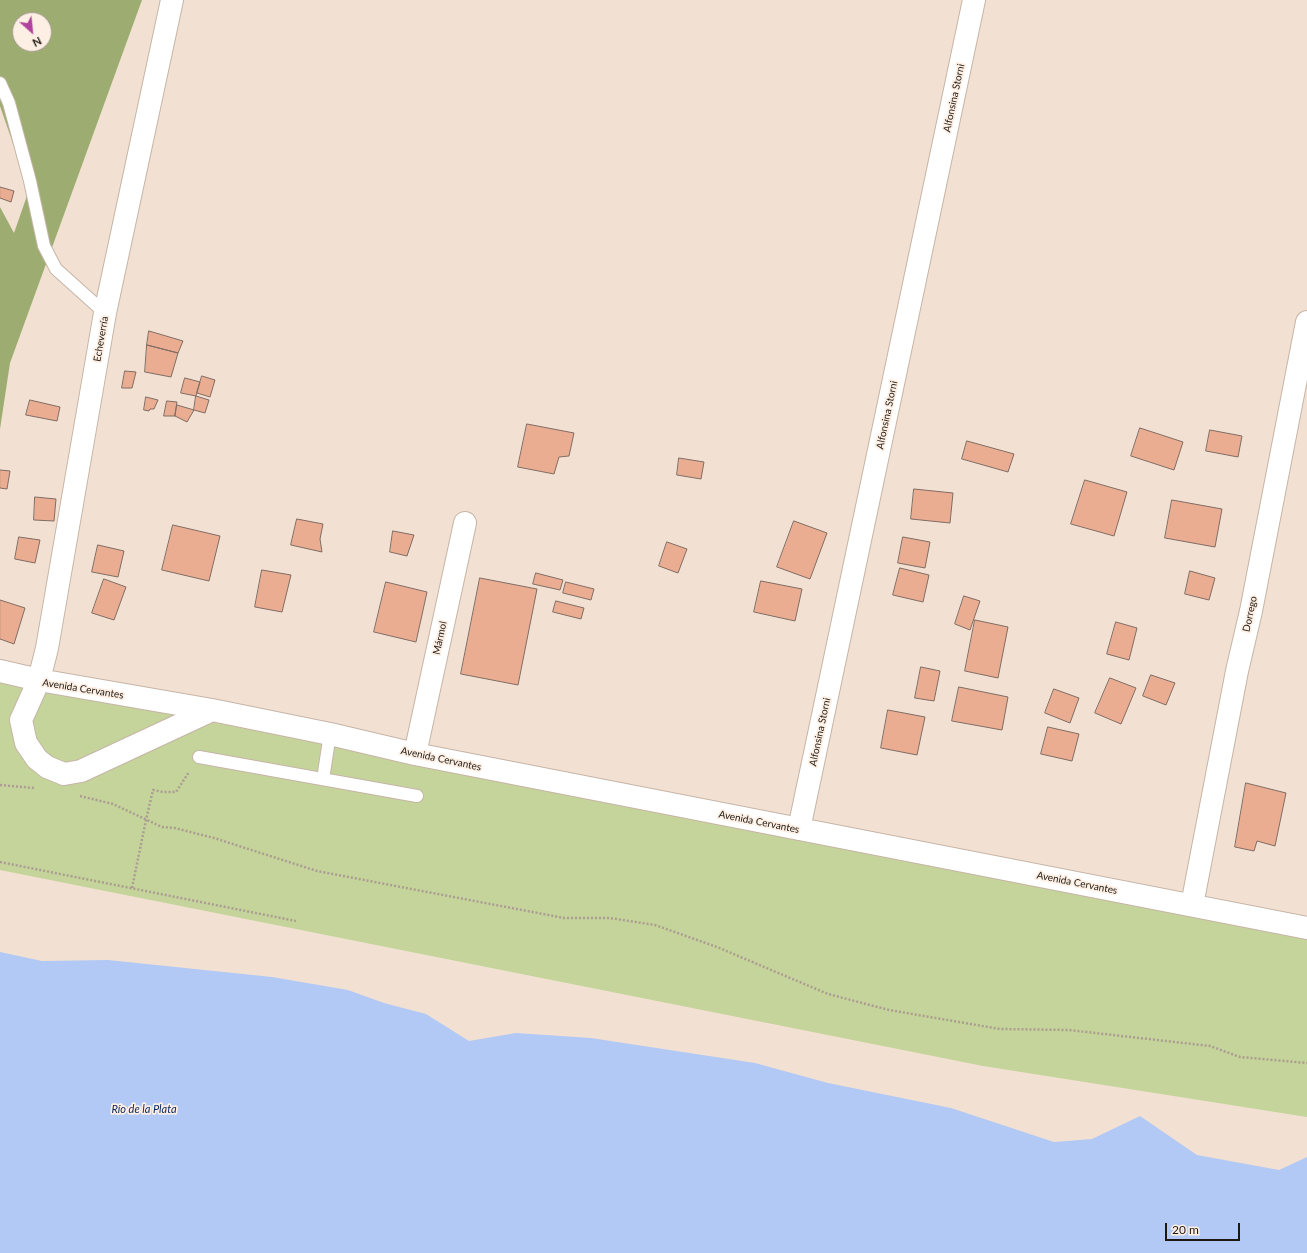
<!DOCTYPE html>
<meta charset="utf-8">
<style>
body{margin:0}
#map{position:relative;width:1307px;height:1253px;overflow:hidden;background:#f2e1d2;font-family:Lato,sans-serif}
canvas{display:block}
.north{position:absolute;left:12px;top:12px;width:40px;height:40px;box-sizing:border-box;background:#fdefe3;border:1px solid #a4998f;border-radius:50%;rotate:153deg;font-size:11px;font-weight:700;line-height:16px;text-align:center;color:#1e1812}
.north::after{content:'';display:block;margin:auto;width:14px;height:18px;background:#b1429e;clip-path:polygon(50% 0,100% 100%,50% 72%,0 100%)}
.scale{position:absolute;left:1165px;top:1223px;width:75px;height:18px;box-sizing:border-box;border:2px solid #1e1812;border-top:0;padding-left:5px;font-size:12px;line-height:14px;white-space:nowrap;color:#1e1812;-webkit-text-stroke:3px #fdefe3;paint-order:stroke}
</style>
<div id="map">
<canvas width="1307" height="1253"></canvas>
<div class="north">N</div>
<div class="scale">20 m</div>
</div>
<script>
const ctx = document.querySelector('canvas').getContext('2d');
ctx.lineJoin = 'round';
function fillPath(path, color) {
  ctx.fillStyle = color;
  ctx.fill(path, 'evenodd');
}
function stroke(path, color, width, dash) {
  ctx.strokeStyle = color;
  ctx.lineWidth = width;
  ctx.lineCap = dash ? 'butt' : 'round';
  ctx.setLineDash(dash || []);
  ctx.stroke(path);
}
function write(font, color, halo, rows, align = 'center') {
  ctx.font = font + ' Lato,sans-serif';
  ctx.lineWidth = 3.5;
  ctx.setLineDash([]);
  ctx.textBaseline = 'middle';
  ctx.strokeStyle = halo;
  ctx.fillStyle = color;
  for (const [text, x, y, turn = 0] of rows) {
    ctx.save();
    ctx.translate(x, y);
    ctx.rotate((+turn || 0) * Math.PI / 180);
    ctx.textAlign = isNaN(turn) ? turn : align;
    if (halo) ctx.strokeText(text, 0, 0);
    ctx.fillText(text, 0, 0);
    ctx.restore();
  }
}
const green = new Path2D(`
 M0,680L1307,938V1117L983,1066L0,870Z`);
const forest = new Path2D(`
 M0,0H142L10,363L0,429V207L14,233L29,190L0,106ZM20,20H44V44H20Z`);
const water = new Path2D(`
 M0,952L42,961L108,960L272,977L348,990L384,1003L426,1014L469,1041L516,1033L591,1038L755,1063L828,1083L951,1108L1054,1142L1092,1139L1140,1116L1197,1155L1279,1170L1307,1157V1253H0Z`);
const building = new Path2D(`
 M0,187L14,191L11,202L0,198Z
 M149,331L183,341L178,353L147,345Z
 M147,345L178,353L171,377L145,372Z
 M125,371L136,372L132,388H122Z
 M202,376L215,380L210,397L197,393Z
 M185,378L200,382L196,396L181,393Z
 M196,396L209,400L205,413L194,410Z
 M146,397L158,400L154,409H150L149,411L144,410Z
 M30,400L60,407L57,421L26,415Z
 M167,401L177,402L175,416H164Z
 M177,405L194,410L187,422L175,416Z
 M527,424L574,433L569,456L559,457L554,474L518,467Z
 M1140,428L1183,442L1174,470L1131,456Z
 M1210,430L1242,436L1238,457L1206,451Z
 M967,441L1014,454L1008,472L962,459Z
 M679,458L704,462L701,479L677,475Z
 M0,470L10,471L7,489L0,488Z
 M1085,480L1127,492L1114,536L1071,524Z
 M914,489L953,493L950,523L911,519Z
 M35,497L56,499L54,521L34,520Z
 M1172,500L1222,509L1215,547L1165,538Z
 M297,519L323,524L320,539L322,552L291,545Z
 M794,521L827,533L810,579L777,567Z
 M173,525L220,536L209,581L162,570Z
 M393,531L414,535L407,556L390,552Z
 M19,537L40,540L35,563L15,559Z
 M903,537L930,542L925,568L898,563Z
 M667,542L687,549L678,573L659,566Z
 M98,545L124,551L118,577L92,572Z
 M900,568L929,575L923,602L893,595Z
 M262,570L291,575L282,612L255,607Z
 M1190,571L1215,578L1209,600L1185,594Z
 M536,573L563,580L560,590L533,584Z
 M480,578L537,589L518,685L461,674Z
 M104,579L126,587L114,620L92,613Z
 M761,581L802,589L795,621L754,612Z
 M386,582L427,592L416,642L374,632Z
 M566,582L594,589L591,600L563,593Z
 M964,596L980,601L970,630L955,624Z
 M0,600L25,608L14,644L0,639Z
 M556,601L584,608L581,619L553,612Z
 M975,620L1008,627L998,678L965,671Z
 M1116,622L1137,628L1129,660L1107,654Z
 M921,667L940,671L934,701L915,698Z
 M1151,675L1175,683L1166,705L1143,696Z
 M1110,678L1136,688L1121,724L1095,713Z
 M959,687L1008,697L1002,730L952,721Z
 M1054,689L1079,698L1070,723L1045,713Z
 M888,710L925,717L917,755L881,748Z
 M1048,727L1079,734L1072,761L1041,754Z
 M1246,783L1286,793L1275,846L1257,841L1254,851L1235,847Z`);
const path = new Path2D(`
 M0,785L34,788
 M80,796L113,804L162,827L175,828L214,838L317,871L564,918H610L655,925L717,947L828,994L889,1010L1000,1029L1069,1030L1210,1046L1240,1057L1307,1063
 M0,862L296,921
 M132,888L146,820L153,790L163,792H176L189,772`);
const service = new Path2D(`
 M0,83L9,103L30,181L44,246L56,269L105,313
 M199,757L417,796
 M323,779L330,734`);
const minor = new Path2D(`
 M0,671L39,680L47,648L105,313L172,0
 M212,710L81,771L64,774L47,767L37,759L26,743L21,720L39,680L212,710L330,734L415,754L1307,928
 M415,754L465,523
 M799,829L974,0
 M1192,905L1237,671L1251,611L1307,322`);
const streetNames = [
 ["Alfonsina Storni",954,98,-78],
 ["Echeverría",101,339,-80],
 ["Alfonsina Storni",887,415,-78],
 ["Dorrego",1250,614,-78],
 ["Mármol",440,638,-78],
 ["Avenida Cervantes",83,689,9],
 ["Alfonsina Storni",820,732,-78],
 ["Avenida Cervantes",441,759,12],
 ["Avenida Cervantes",759,822,11],
 ["Avenida Cervantes",1077,883,11]
];
const waterNames = [
 ["Río de la Plata",144,1109]
];
fillPath(green, '#c5d49a');
fillPath(forest, '#9dac71');
fillPath(water, '#b2c9f5');
fillPath(building, '#eaad91');
stroke(building, '#806c64', 1);
stroke(service, '#c6b5a7', 14);
stroke(minor, '#c6b5a7', 24);
stroke(path, '#ab9d91', 2.5, [2, 2]);
stroke(service, '#fff', 12);
stroke(minor, '#fff', 22);
write('10px', '#1e1812', '#fdefe3', streetNames);
write('italic 11px', '#08235f', '#fdefe3', waterNames);
</script>
